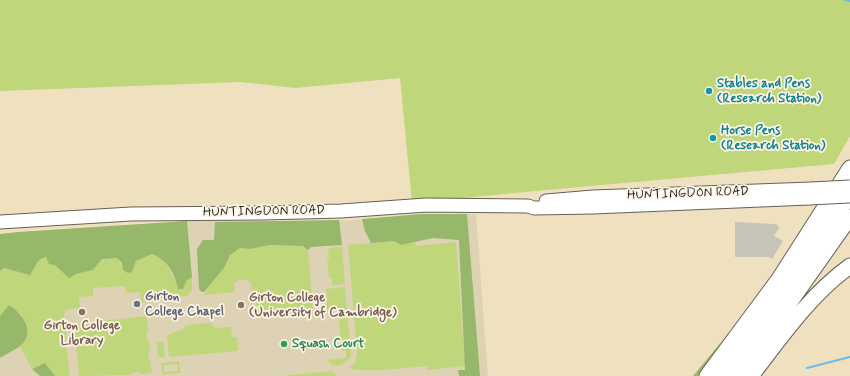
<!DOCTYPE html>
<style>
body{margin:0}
canvas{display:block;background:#efe1c0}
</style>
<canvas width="850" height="376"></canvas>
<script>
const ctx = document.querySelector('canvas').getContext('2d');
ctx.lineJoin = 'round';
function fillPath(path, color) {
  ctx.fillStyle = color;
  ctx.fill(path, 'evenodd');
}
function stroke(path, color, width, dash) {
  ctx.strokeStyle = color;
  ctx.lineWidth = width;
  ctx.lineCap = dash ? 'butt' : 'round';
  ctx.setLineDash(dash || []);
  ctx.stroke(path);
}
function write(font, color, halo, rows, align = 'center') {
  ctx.font = font + ' Mynerve,sans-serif';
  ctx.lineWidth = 3.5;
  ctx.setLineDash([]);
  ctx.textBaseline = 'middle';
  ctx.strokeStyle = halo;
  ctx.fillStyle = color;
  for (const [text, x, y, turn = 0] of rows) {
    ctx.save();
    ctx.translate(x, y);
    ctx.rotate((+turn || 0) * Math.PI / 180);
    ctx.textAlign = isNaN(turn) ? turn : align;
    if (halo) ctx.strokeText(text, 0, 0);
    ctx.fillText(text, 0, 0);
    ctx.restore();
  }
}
const built = new Path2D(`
 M422,214H476L488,376H0V234L19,232L187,221H296L339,220L343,221Z`);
const industrial = new Path2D(`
 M735,222L775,224L778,225L779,228L774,236L783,241L772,259L769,257H735Z`);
const green = new Path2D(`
 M0,0H850V136L834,164L536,191L412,203L400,78L295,88L241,82L0,91Z
 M394,241L401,245L415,242L417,246L456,242L465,366L427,370V366C412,367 359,374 349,368L355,363L357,353L348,245Z
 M270,245L303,246L308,250L313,308L257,313L256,299L253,295L251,283L246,280H239L234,284L235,292L204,295L208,288L224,268L230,255L240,248L250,249Z
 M342,247L345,284L332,285V278H329L327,259H329L328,248Z
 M152,254C169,260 166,269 177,280L186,281L192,277V291L189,293L188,296L151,299L142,303L140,292L126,293L125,286L93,288V296L79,297L80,308L65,310V314L64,315V321H65L67,346H66L70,376H55L45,363L32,369L20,346C34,330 25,315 9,305L0,316V271L3,268L30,274L39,260L47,257L69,278L76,274L93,270L102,259L117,258L128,273L132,272L136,261Z
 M345,287L351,355C347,365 332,370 328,360L346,358V351H342L339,319L341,311L339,310L327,312L326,289Z
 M147,316L148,333H146L147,340H149L150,353H148L149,360H150L152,373L139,374V372L131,373V375L79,376L74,324H93V322Z
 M211,323L214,328L231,327L232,337H236L237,339L238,351L169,357L167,336L171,333L182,330L186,325Z
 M157,342H163L165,357H158Z
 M179,361L180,373L162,374L161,363ZM176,364H177L178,371L164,372V365Z
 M333,371L336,376H281Z`);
const forest = new Path2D(`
 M422,214H467L480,376H459L458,370H465L459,240L433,238L401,245L394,241L371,243L365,231L362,219Z
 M339,220L342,245L311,247L308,250L303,246L270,245L250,249L240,248L230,255L224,268L204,292H202L199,289L197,249L203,240H214L215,222Z
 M187,221L192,277L186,281L183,289H178C176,274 166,259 152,254L136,261L132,272L128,273L123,270L122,263L117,258L102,259L93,270L76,274L69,278L55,265L49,264L46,257L39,260L30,275L4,268L0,271V234L19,232Z
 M9,305C23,314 37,333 19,347C13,351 6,354 0,358V316Z
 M733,328L736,331L698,376H693Z
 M45,363L55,376H40L32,369Z`);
const stream = new Path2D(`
 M845,0L850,1
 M807,368L850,357`);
const major = new Path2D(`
 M546,201L593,197L811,189
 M0,222L131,214L262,213L341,211L426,205L528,206L534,208L593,207L809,198`);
const highway = new Path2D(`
 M707,376L779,279L850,168
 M721,376L768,314L850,195
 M738,376L850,217
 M751,376C781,337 810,295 850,266`);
const majorBridge = new Path2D(`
 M811,189L850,187
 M809,198L850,196`);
const markers = [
 [709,91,4,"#0f9aa8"],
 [713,138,4,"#0f9aa8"],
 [137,304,4,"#6b7280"],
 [241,305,4,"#8d6e63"],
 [82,312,4,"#8d6e63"],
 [284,344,4,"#2e9e5b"]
];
const cultureNames = [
 ["Stables and Pens",717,84],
 ["(Research Station)",717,99],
 ["Horse Pens",721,131],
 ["(Research Station)",721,146]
];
const streetNames = [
 ["HUNTINGDON ROAD",688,194,-2],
 ["HUNTINGDON ROAD",264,212,-1]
];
const worshipNames = [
 ["Girton",145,297],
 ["College Chapel",145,312]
];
const educationNames = [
 ["Girton College",249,298],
 ["(University of Cambridge)",249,313],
 ["Girton College",82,326,"center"],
 ["Library",82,341,"center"]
];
const leisureNames = [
 ["Squash Court",292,344]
];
fillPath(built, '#ddd3b4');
fillPath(industrial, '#c7c5b8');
fillPath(green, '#bfd67a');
fillPath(forest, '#97b76a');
stroke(stream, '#6ebae7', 2);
stroke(major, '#666155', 15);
stroke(highway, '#666155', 17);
stroke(major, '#fff', 13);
stroke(highway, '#fff', 15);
stroke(majorBridge, '#666155', 15, []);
stroke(majorBridge, '#fff', 13);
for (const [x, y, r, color] of markers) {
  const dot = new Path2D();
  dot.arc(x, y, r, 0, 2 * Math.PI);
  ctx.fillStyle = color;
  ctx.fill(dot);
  stroke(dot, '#fcf5e5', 1.5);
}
write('bold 13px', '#0d838f', '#fcf5e5', cultureNames, 'left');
write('13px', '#1c1c1c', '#fcf5e5', streetNames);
write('bold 13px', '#5b616d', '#fcf5e5', worshipNames, 'left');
write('bold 13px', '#785e54', '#fcf5e5', educationNames, 'left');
write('bold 13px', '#27864d', '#fcf5e5', leisureNames, 'left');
</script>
